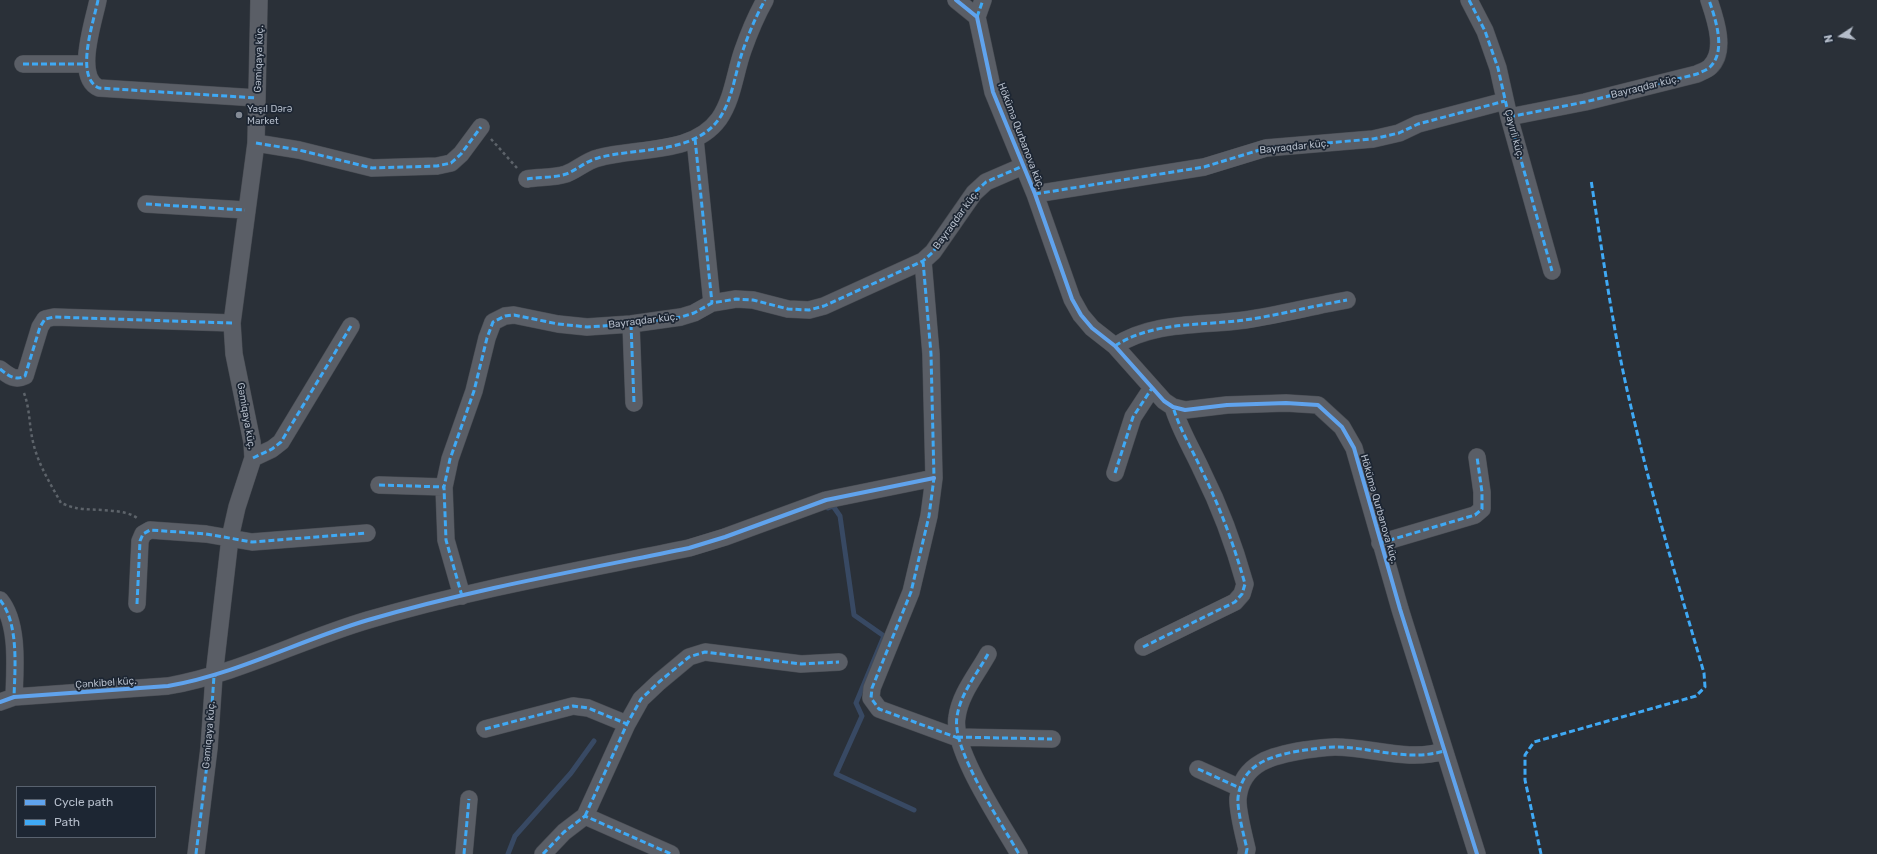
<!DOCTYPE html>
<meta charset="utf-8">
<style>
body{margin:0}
#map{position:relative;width:1877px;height:854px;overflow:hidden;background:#2a3038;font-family:Rubik,sans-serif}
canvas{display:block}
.legend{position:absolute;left:16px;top:786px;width:140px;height:52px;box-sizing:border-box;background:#1d2633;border:1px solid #59626f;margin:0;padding:5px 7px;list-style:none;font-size:12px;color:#b4bcc9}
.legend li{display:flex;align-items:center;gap:8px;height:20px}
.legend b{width:20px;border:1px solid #59626f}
.north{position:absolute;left:1821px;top:16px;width:40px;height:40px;-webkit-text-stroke:3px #1d2633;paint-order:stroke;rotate:258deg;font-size:11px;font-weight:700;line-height:16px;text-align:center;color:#b4bcc9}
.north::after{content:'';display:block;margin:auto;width:14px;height:18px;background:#b4bcc9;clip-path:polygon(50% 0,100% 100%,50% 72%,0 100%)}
</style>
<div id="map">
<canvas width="1877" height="854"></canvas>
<ul class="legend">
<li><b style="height:5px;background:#60a3ed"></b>Cycle path</li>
<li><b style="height:5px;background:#3fa9f5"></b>Path</li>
</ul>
<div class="north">N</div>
</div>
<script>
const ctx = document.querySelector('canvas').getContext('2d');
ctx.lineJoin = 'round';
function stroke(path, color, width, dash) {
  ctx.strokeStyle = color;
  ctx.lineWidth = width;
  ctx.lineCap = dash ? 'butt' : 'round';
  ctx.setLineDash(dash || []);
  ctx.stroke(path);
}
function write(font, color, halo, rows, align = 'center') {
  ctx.font = font + ' Rubik,sans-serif';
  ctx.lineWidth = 3.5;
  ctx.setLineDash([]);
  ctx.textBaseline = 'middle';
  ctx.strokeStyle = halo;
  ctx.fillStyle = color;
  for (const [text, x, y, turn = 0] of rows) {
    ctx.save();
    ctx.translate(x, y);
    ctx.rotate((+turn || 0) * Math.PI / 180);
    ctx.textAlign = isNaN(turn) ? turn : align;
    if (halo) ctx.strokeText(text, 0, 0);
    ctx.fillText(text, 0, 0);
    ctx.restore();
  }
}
const stream = new Path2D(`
 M828,508L833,506L840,516L854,615L884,636L856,703L862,716L836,774L914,810
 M508,854L515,836L571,773L594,741`);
const path = new Path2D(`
 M491,139L517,168
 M24,393C30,409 29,425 33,442C38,464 50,483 61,503C66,505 71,507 76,508C92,511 127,508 138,519`);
const minor = new Path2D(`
 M98,0C94,21 74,77 99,88L257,98
 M956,0L977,17L993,92L1035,194L1072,299L1081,315L1092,328L1115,346L1164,401L1173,407L1185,410L1227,405L1286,403L1318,405L1342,427L1354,448L1400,609L1477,854
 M1469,0L1485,31L1498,68L1509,117L1552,271
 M977,17L983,0
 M23,64H85
 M1509,117L1585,102L1697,74C1701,72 1707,70 1710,67C1727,51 1715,18 1709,0
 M695,139L712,303
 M256,143L299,150L372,168L437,166L451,163L461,154L481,127
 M527,179C539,177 554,178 566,174C577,170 586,161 598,158C637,147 693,155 719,119C733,99 735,72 743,50C749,33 756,16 765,0
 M1035,194L1204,167L1266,148L1373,139L1399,133L1418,124L1505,101
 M146,204L245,210
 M923,261L931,354L934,478L929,516L911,592L872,688L871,698L879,709L958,738
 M631,324L634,403
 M1115,346C1153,321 1201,326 1245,320C1279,315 1313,306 1347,300
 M0,369C9,376 15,381 25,376L40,327L45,319L54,317L232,323
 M253,458L272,449L281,442L351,326
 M1115,473L1133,417L1152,388
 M379,485L444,487
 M1380,543L1475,515L1482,509V492L1477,457
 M462,596L446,540L444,487L450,459L474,391L487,338L493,322L505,316L514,315L558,324L587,327L631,324L681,317L694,313L712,303L736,299L753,300L788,309L809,310L824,306L923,261L933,252L974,193L986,182L1023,166
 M0,600C19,623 15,668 14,697
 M137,604L140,541L143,534L150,530L206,534L252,542L367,533
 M1143,647L1235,602L1242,594L1245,584C1234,545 1220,507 1202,471C1192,449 1180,430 1173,407
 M988,654C977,674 960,694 957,717C951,749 1002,824 1019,854
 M0,702L14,697L168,686C237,674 300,640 368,620C473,589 582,570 689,548L725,537L826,500L934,478
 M485,729L573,706L588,708L627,724
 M957,737L1052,739
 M1198,769L1240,788
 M585,816L627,724L641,699L659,682L689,657L705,652L801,664L839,662
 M196,854L209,748L214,676L230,538L237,507L253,458L252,442L234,354L232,323L256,143L259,0
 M464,854L469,799
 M543,854L564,832L585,816L671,854
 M1246,854L1247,849C1244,836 1237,810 1238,798C1242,762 1274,755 1305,750C1315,749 1325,747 1335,747C1371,747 1408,762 1444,751`);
const quiet = new Path2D(`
 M98,0C94,21 74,77 99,88L257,98
 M1469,0L1485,31L1498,68L1509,117L1552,271
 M977,17L983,0
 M23,64H85
 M1509,117L1585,102L1697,74C1701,72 1707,70 1710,67C1727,51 1715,18 1709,0
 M695,139L712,303
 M256,143L299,150L372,168L437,166L451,163L461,154L481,127
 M527,179C539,177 554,178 566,174C577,170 586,161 598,158C637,147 693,155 719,119C733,99 735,72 743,50C749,33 756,16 765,0
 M1035,194L1204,167L1266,148L1373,139L1399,133L1418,124L1505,101
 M146,204L245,210
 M923,261L931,354L934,478L929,516L911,592L872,688L871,698L879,709L958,738
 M631,324L634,403
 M1115,346C1153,321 1201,326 1245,320C1279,315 1313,306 1347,300
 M0,369C9,376 15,381 25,376L40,327L45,319L54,317L232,323
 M253,458L272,449L281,442L351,326
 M1115,473L1133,417L1152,388
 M379,485L444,487
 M1380,543L1475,515L1482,509V492L1477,457
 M462,596L446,540L444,487L450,459L474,391L487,338L493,322L505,316L514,315L558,324L587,327L631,324L681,317L694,313L712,303L736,299L753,300L788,309L809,310L824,306L923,261L933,252L974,193L986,182L1023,166
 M0,600C19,623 15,668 14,697
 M137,604L140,541L143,534L150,530L206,534L252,542L367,533
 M1143,647L1235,602L1242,594L1245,584C1234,545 1220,507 1202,471C1192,449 1180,430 1173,407
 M988,654C977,674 960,694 957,717C951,749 1002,824 1019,854
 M485,729L573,706L588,708L627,724
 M957,737L1052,739
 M1198,769L1240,788
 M585,816L627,724L641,699L659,682L689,657L705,652L801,664L839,662
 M196,854L209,748L214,676L216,675
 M464,854L469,799
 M543,854L564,832L585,816L671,854
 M1246,854L1247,849C1244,836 1237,810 1238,798C1242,762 1274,755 1305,750C1315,749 1325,747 1335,747C1371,747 1408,762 1444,751
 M1541,854L1525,780V755L1534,742L1696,696L1705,687L1704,673C1678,584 1652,497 1631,407C1613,332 1603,256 1591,180`);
const cycleway = new Path2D(`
 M956,0L977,17L993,92L1035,194L1072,299L1081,315L1092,328L1115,346L1164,401L1173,407L1185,410L1227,405L1286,403L1318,405L1342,427L1354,448L1400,609L1477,854
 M0,702L14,697L168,686C237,674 300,640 368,620C473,589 582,570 689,548L725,537L826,500L934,478`);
const markers = [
 [239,115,4,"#848b96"]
];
const streetNames = [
 ["Gəmiqaya küç.",259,59,-88],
 ["Bayraqdar küç.",1645,87,-14],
 ["Çayırli küç.",1514,134,75],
 ["Hökümə Qurbanova küç.",1021,136,69],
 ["Bayraqdar küç.",1294,147,-6],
 ["Bayraqdar küç.",956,220,-54],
 ["Bayraqdar küç.",643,321,-7],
 ["Gəmiqaya küç.",246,416,80],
 ["Hökümə Qurbanova küç.",1379,509,74],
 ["Çənkibel küç.",106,683,-4],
 ["Gəmiqaya küç.",209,735,-85]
];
const poiNames = [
 ["Yaşıl Dərə",247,109],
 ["Market",247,121]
];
stroke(stream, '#384963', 5);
stroke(minor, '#484c53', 18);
stroke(path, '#5d636a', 2.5, [3, 3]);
stroke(minor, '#5a5e66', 17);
stroke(quiet, '#3fa9f5', 3, [6, 3]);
stroke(cycleway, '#60a3ed', 4);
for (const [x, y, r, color] of markers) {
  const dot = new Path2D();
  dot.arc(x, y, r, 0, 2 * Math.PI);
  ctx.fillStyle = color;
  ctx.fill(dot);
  stroke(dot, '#1d2633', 1.5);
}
write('10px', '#b4bcc9', '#1d2633', streetNames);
write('10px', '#b4bcc9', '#1d2633', poiNames, 'left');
</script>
